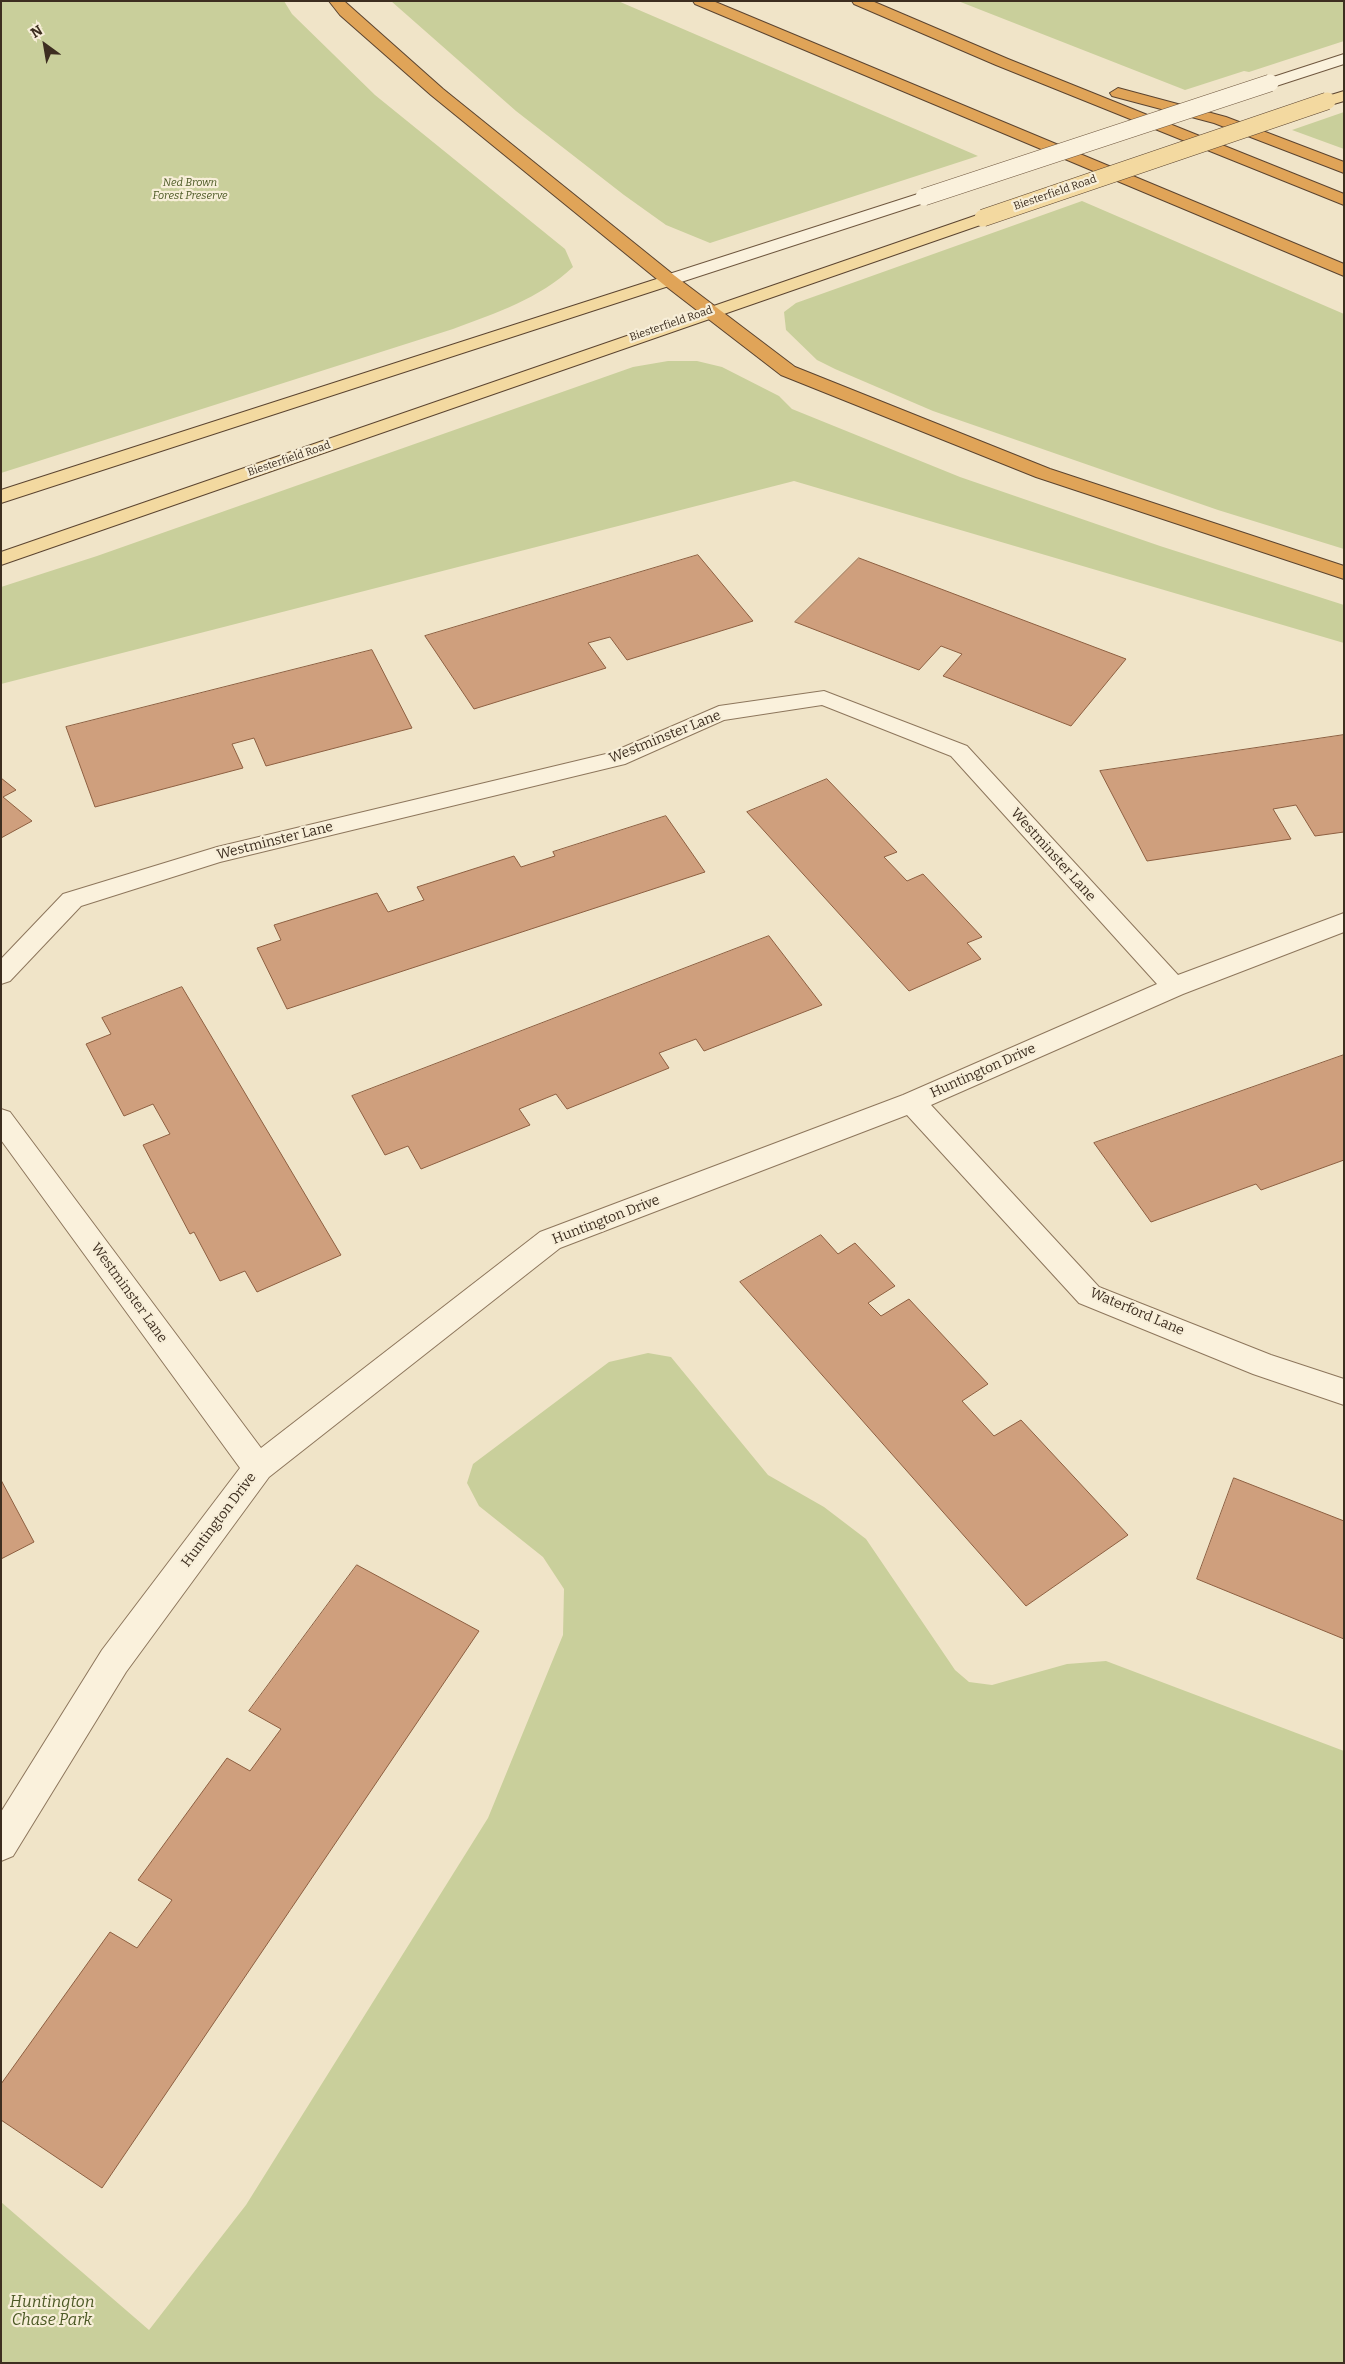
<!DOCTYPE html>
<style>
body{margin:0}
#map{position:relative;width:1345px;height:2364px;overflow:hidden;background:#f0e4c8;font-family:Bitter,serif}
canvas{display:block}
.frame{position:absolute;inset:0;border:2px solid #3d2e20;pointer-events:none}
.north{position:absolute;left:20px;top:20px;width:50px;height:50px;-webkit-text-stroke:4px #f7eed8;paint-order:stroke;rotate:328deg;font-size:14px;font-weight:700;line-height:20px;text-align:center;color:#3d2e20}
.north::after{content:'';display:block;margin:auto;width:18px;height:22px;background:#3d2e20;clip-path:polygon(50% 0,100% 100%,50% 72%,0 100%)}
</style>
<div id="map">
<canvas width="1345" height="2364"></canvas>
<div class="frame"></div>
<div class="north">N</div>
</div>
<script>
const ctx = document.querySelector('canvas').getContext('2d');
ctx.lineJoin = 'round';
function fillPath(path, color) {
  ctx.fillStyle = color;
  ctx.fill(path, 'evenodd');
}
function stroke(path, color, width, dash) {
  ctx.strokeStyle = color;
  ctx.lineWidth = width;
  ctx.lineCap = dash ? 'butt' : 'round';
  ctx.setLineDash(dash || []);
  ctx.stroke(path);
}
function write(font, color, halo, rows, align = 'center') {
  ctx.font = font + ' Bitter,serif';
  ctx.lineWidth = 4.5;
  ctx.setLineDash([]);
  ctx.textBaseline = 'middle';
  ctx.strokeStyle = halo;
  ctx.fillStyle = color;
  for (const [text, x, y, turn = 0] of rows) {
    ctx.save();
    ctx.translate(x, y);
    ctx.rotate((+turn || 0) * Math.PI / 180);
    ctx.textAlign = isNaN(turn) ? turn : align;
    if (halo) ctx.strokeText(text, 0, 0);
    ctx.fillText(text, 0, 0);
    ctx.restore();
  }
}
const green = new Path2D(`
 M1,1H284L292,14L375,95L565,249L573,267C539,299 496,313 453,329L1,473Z
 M391,1H618L978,156L710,243L666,225L624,195L516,111Z
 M958,1H1344V41L1249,72L1244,71L1185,90Z
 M1344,112V149L1292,130Z
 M1082,201L1344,314V549L1218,510L933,411L835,369L817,360L786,330L784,312L796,303Z
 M668,361H697L722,367L779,396L792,409L960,477L1160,546L1344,605V643L794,481L1,684V587L97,556L633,367Z
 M648,1353L671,1357L768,1475L824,1507L866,1539L955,1670L969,1682L992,1685L1067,1664L1106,1661L1344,1751V2363H1V2202L149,2330L246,2205L488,1818L563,1635L564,1589L543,1557L479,1506L467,1483L473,1464L609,1362Z`);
const building = new Path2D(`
 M698,555L753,621L627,660L610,637L588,643L606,668L474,709L425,636Z
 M859,558L1126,659L1071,726L943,676L962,654L941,646L919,670L795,622Z
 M372,650L412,728L266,766L254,738L232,744L243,768L95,807L66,727Z
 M1344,735V832L1315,836L1296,805L1273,809L1291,839L1147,861L1100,771Z
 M1,778L16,790L3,797L32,821L1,838Z
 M827,779L897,852L884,857L907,881L923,874L982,937L967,943L981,959L909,991L747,812Z
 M666,816L705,872L287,1009L257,948L281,940L274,925L377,893L388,912L424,900L417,887L514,856L521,867L555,856L553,852Z
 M769,936L822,1005L704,1051L696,1039L659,1053L669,1068L567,1109L556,1094L519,1109L530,1125L421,1169L408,1146L385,1155L352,1096Z
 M182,987L341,1255L257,1292L245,1271L220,1281L194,1232L190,1234L143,1145L170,1134L153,1104L124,1116L86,1044L111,1034L102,1018Z
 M1344,1055V1160L1261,1190L1256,1184L1151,1222L1094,1143Z
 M821,1235L838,1254L855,1243L895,1286L868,1303L881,1316L909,1299L988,1384L962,1401L994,1436L1021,1420L1128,1535L1026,1606L740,1282Z
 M1234,1478L1344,1521V1639L1197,1579Z
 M1,1480L34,1542L1,1559Z
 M357,1565L479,1631L102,2188L1,2120V2084L110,1932L137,1948L172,1900L138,1880L227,1758L250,1771L281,1729L249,1711Z`);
const street = new Path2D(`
 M824,691L967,746L1178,975L1344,913V932L1183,994L931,1105L1099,1287L1271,1355L1344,1379V1405L1253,1374L1079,1303L907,1115L560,1248L269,1477L126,1672L13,1856L1,1861V1812L102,1650L240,1468L1,1140V1109L10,1112L261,1448L540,1232L903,1095L1157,984L951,756L822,705L724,720L625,764L220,862L81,906L10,981L1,984V959L63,894L217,847L610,753L719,706Z`);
const secondary = new Path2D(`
 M1344,54V64L1270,88L1262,83L1264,80Z
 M924,192L930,193L933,197L930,201L675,284H663L660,280L663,276Z`);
const primary = new Path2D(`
 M1344,91V101L1327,106L1319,101L1321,98Z
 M983,213L989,214L992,218L989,222L1,565V552Z
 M669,275L675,276L678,280L675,284L1,503V490Z`);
const highway = new Path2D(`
 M329,1H344L443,89L675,276L795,367L1050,469L1344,566V579L1036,477L781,375L663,284L431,95L340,15Z
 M693,1H713L1344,264V276L695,4Z
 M852,1H872L1008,59L1344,194V205L996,65L854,4Z
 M1118,88L1226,117L1344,162V173L1214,123L1112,96L1110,93Z`);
const secondaryBridge = new Path2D(`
 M924,197L1270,83`);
const primaryBridge = new Path2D(`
 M983,218L1327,101`);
const farParknames = [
 ["Ned Brown",190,183],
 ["Forest Preserve",190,196]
];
const farStreetnames = [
 ["Biesterfield Road",1055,193,-19],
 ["Biesterfield Road",671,324,-19],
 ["Biesterfield Road",289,459,-19]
];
const streetNames = [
 ["Westminster Lane",665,737,-22],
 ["Westminster Lane",275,841,-14],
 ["Westminster Lane",1053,855,48],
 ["Huntington Drive",983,1071,-24],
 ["Huntington Drive",606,1220,-21],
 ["Westminster Lane",129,1293,54],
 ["Waterford Lane",1137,1312,23],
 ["Huntington Drive",219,1520,-53]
];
const nearParknames = [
 ["Huntington",52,2303],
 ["Chase Park",52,2321]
];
fillPath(green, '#c9cf9b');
fillPath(building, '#cf9f7d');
stroke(building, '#8d5f41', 1);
stroke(street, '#8d765c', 2);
stroke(secondary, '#6f573f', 2);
stroke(primary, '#5b4430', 2);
stroke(highway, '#5b4430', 2);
fillPath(street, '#faf1dc');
fillPath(secondary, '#faf1dc');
fillPath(primary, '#f3d9a0');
fillPath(highway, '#e0a458');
stroke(secondaryBridge, '#6f573f', 18, []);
stroke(primaryBridge, '#5b4430', 18, []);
stroke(secondaryBridge, '#faf1dc', 17);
stroke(primaryBridge, '#f3d9a0', 17);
write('italic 11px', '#4d5a26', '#f7eed8', farParknames);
write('11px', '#3d2e20', '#f7eed8', farStreetnames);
write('14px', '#3d2e20', '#f7eed8', streetNames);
write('italic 16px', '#4d5a26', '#f7eed8', nearParknames);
</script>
